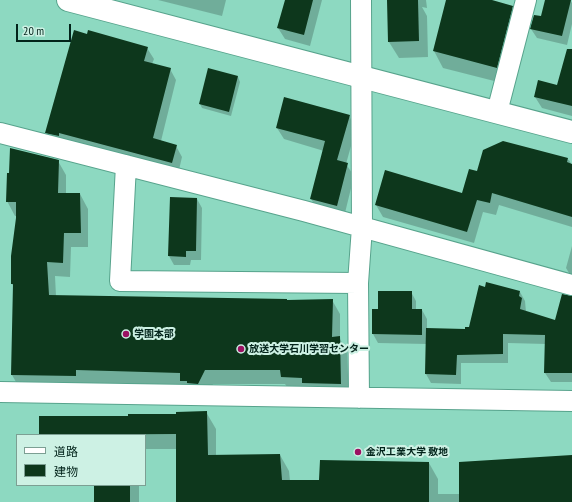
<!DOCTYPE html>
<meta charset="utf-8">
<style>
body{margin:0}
#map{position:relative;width:572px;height:502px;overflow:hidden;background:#8dd9c1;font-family:"PT Sans Narrow","Noto Sans JP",sans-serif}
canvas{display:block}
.legend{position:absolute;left:16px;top:434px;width:130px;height:52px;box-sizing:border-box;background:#cdf1e4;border:1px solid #7c9f93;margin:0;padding:5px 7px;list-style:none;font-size:12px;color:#02231a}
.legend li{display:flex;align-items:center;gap:8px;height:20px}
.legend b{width:20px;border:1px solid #7c9f93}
.scale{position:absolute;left:16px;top:24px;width:55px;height:18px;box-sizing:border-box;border:2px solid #02231a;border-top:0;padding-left:5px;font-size:12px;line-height:14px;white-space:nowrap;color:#02231a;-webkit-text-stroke:3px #cdf1e4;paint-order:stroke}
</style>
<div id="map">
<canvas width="572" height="502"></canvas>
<ul class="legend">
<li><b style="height:5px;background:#fff"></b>道路</li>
<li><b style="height:11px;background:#0d371c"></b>建物</li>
</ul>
<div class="scale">20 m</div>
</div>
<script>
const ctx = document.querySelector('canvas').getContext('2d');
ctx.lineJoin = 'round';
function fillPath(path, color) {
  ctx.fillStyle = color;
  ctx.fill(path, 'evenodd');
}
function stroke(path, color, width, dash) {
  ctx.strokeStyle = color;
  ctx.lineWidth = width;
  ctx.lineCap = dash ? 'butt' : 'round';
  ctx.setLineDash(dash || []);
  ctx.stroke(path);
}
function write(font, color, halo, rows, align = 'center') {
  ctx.font = font + ' "PT Sans Narrow","Noto Sans JP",sans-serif';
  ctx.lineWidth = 4;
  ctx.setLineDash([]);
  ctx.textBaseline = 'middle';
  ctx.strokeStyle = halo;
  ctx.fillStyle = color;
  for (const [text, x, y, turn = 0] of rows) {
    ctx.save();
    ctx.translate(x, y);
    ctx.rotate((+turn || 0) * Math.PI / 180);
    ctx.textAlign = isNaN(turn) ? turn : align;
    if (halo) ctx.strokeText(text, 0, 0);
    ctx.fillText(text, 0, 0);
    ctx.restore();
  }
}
const shadow = new Path2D(`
 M158,0H226L222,16Z
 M286,0H322L310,46L285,39L278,28Z
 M388,0H426L427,8L422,7L427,16L428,57L399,58L389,42Z
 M447,0H489L512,7L522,24L506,84L443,68L434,51Z
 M546,0H570L572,3V24L567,45L537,38L531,29L542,17Z
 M147,48L154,59L152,64L170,69L176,80L161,141L176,146L182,157L178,174L53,144L46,133Z
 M572,69V116L542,108L535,97L558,87Z
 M209,70L238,77L240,82L231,116L202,108L200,104Z
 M349,116L356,128L346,164L354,176L344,217L318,210L311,199L324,151L284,139L277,128Z
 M503,142L569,160L572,165V227L499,205L496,215L483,212L474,243L383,217L376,205L463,194L477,172Z
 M58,161L66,175V194H80L88,209V247H71L70,277L55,276L56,296L287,301L332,300L340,314V339L347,352L349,398L290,391L285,384H213L206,398L20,389L12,375L14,287L12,284L17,216H15L7,201Z
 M171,198L197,199L202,208L201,260H191L190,265H174L169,256Z
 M572,246V278L566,268Z
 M411,292L416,301V310H422L427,319V329L466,330L520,292L525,301L526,312L555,321L572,297V382H551L545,373L546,344L508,343V363H461V384L431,383L426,374L427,344L378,343L373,334V310H379Z
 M206,412L216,429V456L280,455L289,471L290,481H320L429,463L438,479V494H460L572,457V502H177V449H145V435L40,434L129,417Z
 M95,485H139V502H95Z`);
const building = new Path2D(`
 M285,0H313L304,35L277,28Z
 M387,0H418L419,41L388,42Z
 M446,0H492L513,6L497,68L433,51Z
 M545,0H571L562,36L530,29L534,15L541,16Z
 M74,30L87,34L88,30L148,47L144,61L171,68L153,138L177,145L172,163L59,133V136L45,133Z
 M567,49H572V106L534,97L538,80L557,85Z
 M208,68L238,76L229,112L199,104Z
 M284,97L350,115L337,160L348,163L337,206L310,199L325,141L276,128Z
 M503,141L568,158L567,162L572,164V217L492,193L490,203L477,200L467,232L375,205L385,170L462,193L469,169L477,171L483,150Z
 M10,148L59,160L58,193H80L81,233H64L63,263L47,262L49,295L287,299V300L333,299L332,337L340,336L341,384L302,383V378L281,377L280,370H205L198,384L187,383V381H180V373L76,370V376L11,375L13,284H11V256L16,218V202H6L7,173H9Z
 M170,197L197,198L196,251H186V257L168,256Z
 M486,282L520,291L519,296L522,298L520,309L555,320L562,294L572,296V373H544L545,335L503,334V354L457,355L456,375L425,374L426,328L465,329V327H469L479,285L485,287Z
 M378,291H412V309H422V335L372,334V309H378Z
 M207,411L208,455L280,454L282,480H319L320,460L429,462V502H176V434L39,435V416H128V414H176V412Z
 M572,455V502H459V462Z
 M94,485H130V502H94Z`);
const street = new Path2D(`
 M497,112L526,0
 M0,133L304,211L572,285
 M126,165L120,281L358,283
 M0,392L572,401
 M359,398L358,283L362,227L361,0`);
const secondary = new Path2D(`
 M68,0L572,132`);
const markers = [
 [126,334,4,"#9b1162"],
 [241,349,4,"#9b1162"],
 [358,452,4,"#9b1162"]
];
const poiNames = [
 ["学園本部",134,334],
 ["放送大学石川学習センター",249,349],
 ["金沢工業大学 敷地",366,452]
];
fillPath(shadow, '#0003');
fillPath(building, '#0d371c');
stroke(street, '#57a38c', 22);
stroke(secondary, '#57a38c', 24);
stroke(street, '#fff', 20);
stroke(secondary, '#fff', 22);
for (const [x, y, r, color] of markers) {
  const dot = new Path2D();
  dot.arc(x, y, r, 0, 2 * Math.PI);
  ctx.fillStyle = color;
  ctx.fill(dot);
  stroke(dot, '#cdf1e4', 1.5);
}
write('bold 10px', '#02231a', '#cdf1e4', poiNames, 'left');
</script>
